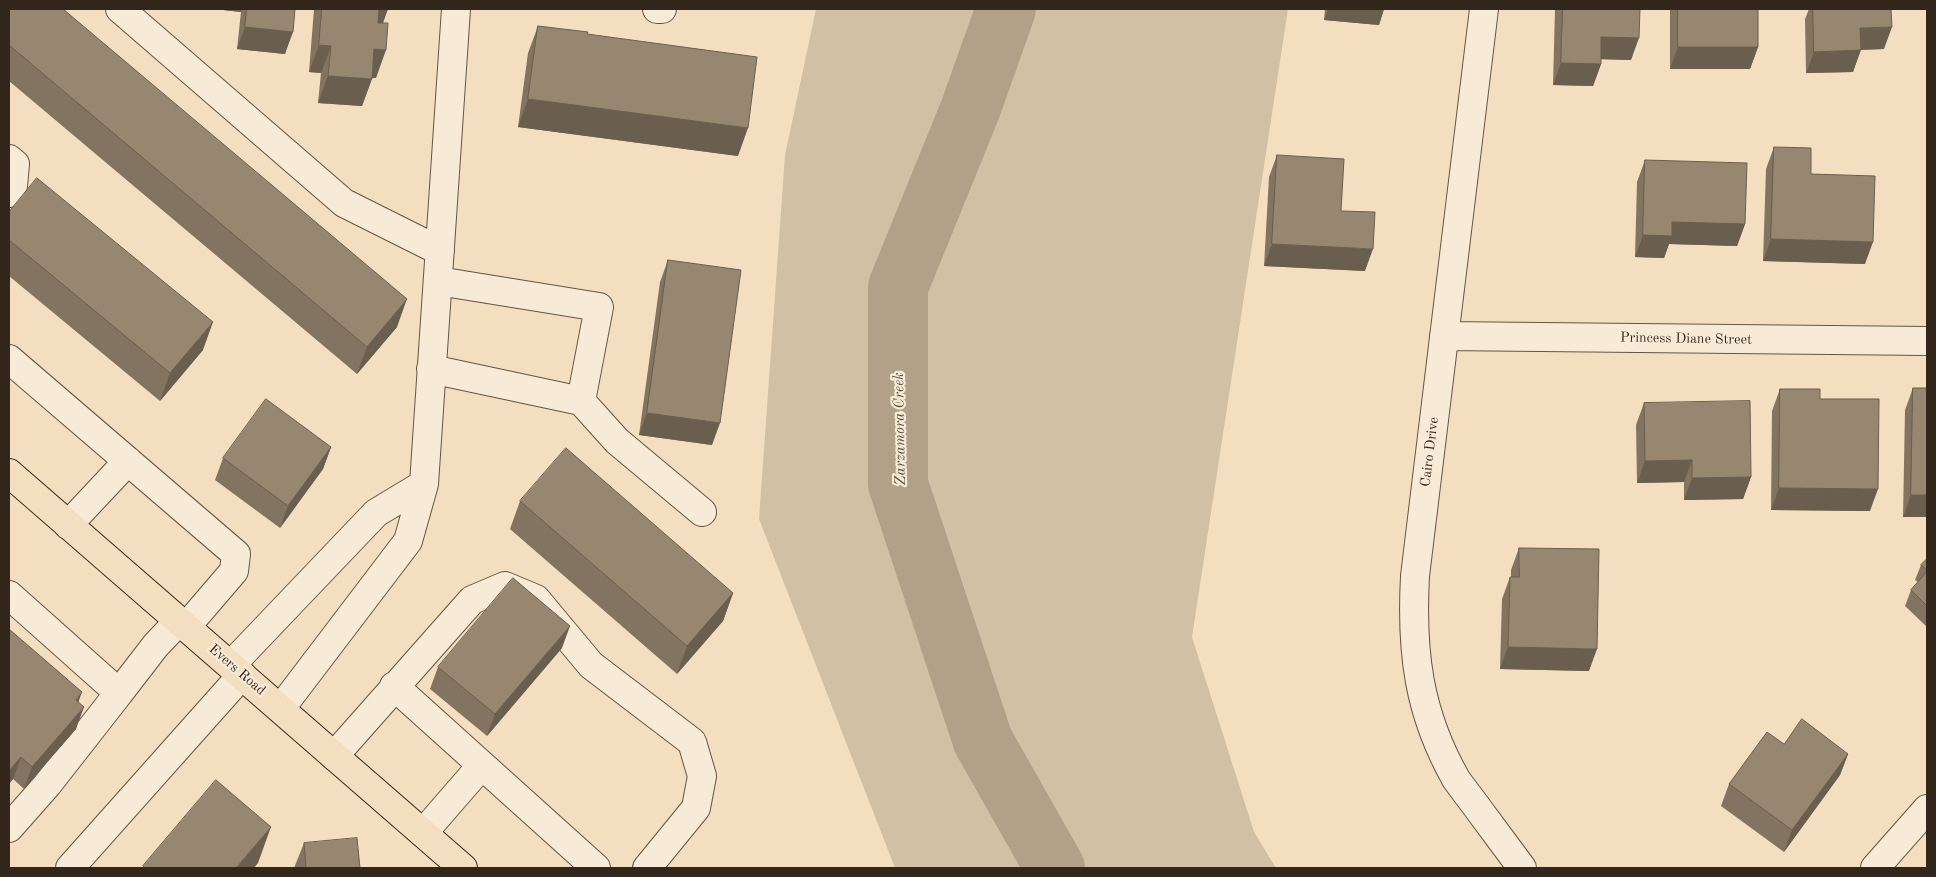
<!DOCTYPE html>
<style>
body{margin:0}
#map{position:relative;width:1936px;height:877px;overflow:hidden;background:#f3dfc0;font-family:"Old Standard TT",serif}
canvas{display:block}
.frame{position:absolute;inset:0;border:10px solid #33271c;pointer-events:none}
</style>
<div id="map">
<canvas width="1936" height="877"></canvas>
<div class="frame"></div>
</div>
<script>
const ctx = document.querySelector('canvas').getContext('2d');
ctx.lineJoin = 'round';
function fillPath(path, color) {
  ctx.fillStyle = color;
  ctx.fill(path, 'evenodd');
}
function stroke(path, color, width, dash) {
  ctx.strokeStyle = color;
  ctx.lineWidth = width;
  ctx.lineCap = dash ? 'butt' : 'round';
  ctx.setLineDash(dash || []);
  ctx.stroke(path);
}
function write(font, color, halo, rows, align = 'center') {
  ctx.font = font + ' "Old Standard TT",serif';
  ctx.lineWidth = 4.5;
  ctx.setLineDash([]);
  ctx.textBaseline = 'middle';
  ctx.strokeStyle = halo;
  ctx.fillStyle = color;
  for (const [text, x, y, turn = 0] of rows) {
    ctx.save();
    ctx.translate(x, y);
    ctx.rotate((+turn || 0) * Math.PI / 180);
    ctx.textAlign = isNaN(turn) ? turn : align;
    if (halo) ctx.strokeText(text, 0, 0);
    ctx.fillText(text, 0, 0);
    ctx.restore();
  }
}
const green = new Path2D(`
 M816,9H1288L1192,637L1254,832L1276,868H895L759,519L785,155Z`);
const river = new Path2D(`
 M1006,9L970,110L898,287V484L983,741L1055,868`);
const minor = new Path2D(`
 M120,9L344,203L440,251
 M657,9H662
 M1484,9L1415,576C1411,651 1418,712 1456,779C1463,789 1471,799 1479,810C1493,829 1508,849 1522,868
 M9,159L15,164L13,186L9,193
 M1444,336L1927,341
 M9,359L236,554L234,571L186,627
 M431,369L581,401L599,307L438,281
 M581,401L617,441L702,512
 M68,525L128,461
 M9,595L119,693L156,645L179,621
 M231,665L376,513L424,484
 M394,686L596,868
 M281,708L408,541L424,484L456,9
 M334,756L472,600L505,586L536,599L591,665L692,742L702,776L696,808L647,868
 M9,828L47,785L119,693
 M423,833L482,765
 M70,868L242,675
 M1875,868L1927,809`);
const major = new Path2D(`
 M9,473L463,868`);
const wall = new Path2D(`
 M9,9L397,327L357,374L9,81Z
 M214,9H295L285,54L237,49L241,12Z
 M314,9H388L382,23L376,78H372L362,106L318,103L321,73L309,72Z
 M1325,9H1384L1379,25L1324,20Z
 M1555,9H1640L1631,60L1601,59V64L1593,86L1553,85Z
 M1670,9H1758V47L1750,69H1670Z
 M1809,9H1813L1884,49L1860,50L1853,72L1806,73L1805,19Z
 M538,26L587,34L738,156L518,127L528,53Z
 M1774,147L1811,174L1865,264L1763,261L1766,169Z
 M1277,155L1341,211L1365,271L1264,266L1269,177Z
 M1645,160L1745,224L1737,246L1669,244L1664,258L1635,257L1637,182Z
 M9,212L203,350L160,401L9,276Z
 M668,260L712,445L639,435L660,282Z
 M1913,388L1927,517H1903L1905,410Z
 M1780,389L1820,399L1870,511L1771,510L1772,411Z
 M1644,403L1751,477L1743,499L1684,500V482L1637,483L1636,425Z
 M331,447L323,469L280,528L215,480L223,458Z
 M520,501L733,593L723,621L677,674L510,529Z
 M1519,548L1589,671L1500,669L1502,599L1510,577H1511V570Z
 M1927,559V627L1905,606L1911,590L1918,582L1915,580L1921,565Z
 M9,629L79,702L76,729L24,789L13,779L9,784Z
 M562,648L487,736L430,689L438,667Z
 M1784,744L1848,754L1840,775L1784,852L1721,806L1729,784Z
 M304,843L360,868H294Z`);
const shadedWall = new Path2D(`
 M214,9H242L241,12Z
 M376,9H388L382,26L370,25Z
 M1328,9H1384L1379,25L1324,20Z
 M245,27L293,32L285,54L237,49Z
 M1892,27L1884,49L1852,50L1860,28Z
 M1601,37L1639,38L1631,60L1593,59Z
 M319,45L331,46L321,73L309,72Z
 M1678,47H1758L1750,69H1670Z
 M374,49L386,50L376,78L364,77Z
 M1861,50L1853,72L1806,73L1814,52Z
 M1561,63L1601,64L1593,86L1553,85Z
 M328,76L372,79L362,106L318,103Z
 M528,99L748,128L738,156L518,127Z
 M1672,222L1745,224L1737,246L1669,244L1664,258L1635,257L1643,235Z
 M1771,239L1873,242L1865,264L1763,261Z
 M1272,244L1373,249L1365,271L1264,266Z
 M407,299L397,327L357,374L367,347Z
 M213,322L203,350L160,401L170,373Z
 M647,413L720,423L712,445L639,435Z
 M331,447L323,469L280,528L288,506Z
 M1692,460L1684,482L1637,483L1645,461Z
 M1751,477L1743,499L1684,500L1692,478Z
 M1779,488L1878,489L1870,511L1771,510Z
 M1911,495H1927V517H1903Z
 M733,593L723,621L677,674L687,646Z
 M570,626L562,648L487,736L495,714Z
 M1508,647L1597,649L1589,671L1500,669Z
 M82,692L74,714L76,700Z
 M84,707L76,729L24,789L32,767Z
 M1848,754L1840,775L1784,852L1792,830Z
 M21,757L13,779L9,784V771Z
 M271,827L258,863L254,868H236Z`);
const building = new Path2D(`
 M9,9H63L407,299L367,347L9,45Z
 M247,9H295L293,32L245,27Z
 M322,9H379L378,23H388L386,50L374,49L372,79L328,76L331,46L319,45Z
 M1563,9H1640L1639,38L1601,37V64L1561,63Z
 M1678,9H1758V47H1678Z
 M1813,9H1891L1892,27L1860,28L1861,50L1814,52Z
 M538,26L588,32L587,34L757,57L748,128L528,99Z
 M1774,147L1811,148V174L1875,176L1873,242L1771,239Z
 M1277,155L1344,159L1341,211L1375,212L1373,249L1272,244Z
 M1645,160L1747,163L1745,224L1672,222V236L1643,235Z
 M37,178L213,322L170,373L9,240V212Z
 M668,260L741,270L720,423L647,413Z
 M1913,388H1927V495H1911Z
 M1780,389H1820V399H1879L1878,489L1779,488Z
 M266,399L331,447L288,506L223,458Z
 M1750,401L1751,477L1692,478V460L1645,461L1644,403Z
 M566,448L733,593L687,646L520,501Z
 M1519,548L1599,549L1597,649L1508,647L1510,577H1519Z
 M1927,559V570L1921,565Z
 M1927,572V606L1911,590Z
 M513,578L570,626L495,714L438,667Z
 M9,629L82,692L76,700L84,707L32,767L21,757L9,771Z
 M1802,719L1848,754L1792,830L1729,784L1767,732L1784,744Z
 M216,780L271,827L236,868H145L143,866Z
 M357,838L360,868H306L304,843Z`);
const streetNames = [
 ["Princess Diane Street",1686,339,1],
 ["Cairo Drive",1430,452,-83],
 ["Evers Road",237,670,41]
];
const waterNames = [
 ["Zarzamora Creek",900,429,-91]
];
fillPath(green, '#d2c0a4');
stroke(river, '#b2a088', 60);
stroke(minor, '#635545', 30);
stroke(major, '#33271c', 30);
stroke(minor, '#f7ead6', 28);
stroke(major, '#f3dfc0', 28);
fillPath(wall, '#827461');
fillPath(shadedWall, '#6a5e4f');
fillPath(building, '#978771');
stroke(building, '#6a5e4f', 1);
write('14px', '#33271c', '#f7ead6', streetNames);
write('italic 15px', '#594b3c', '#f7ead6', waterNames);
</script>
